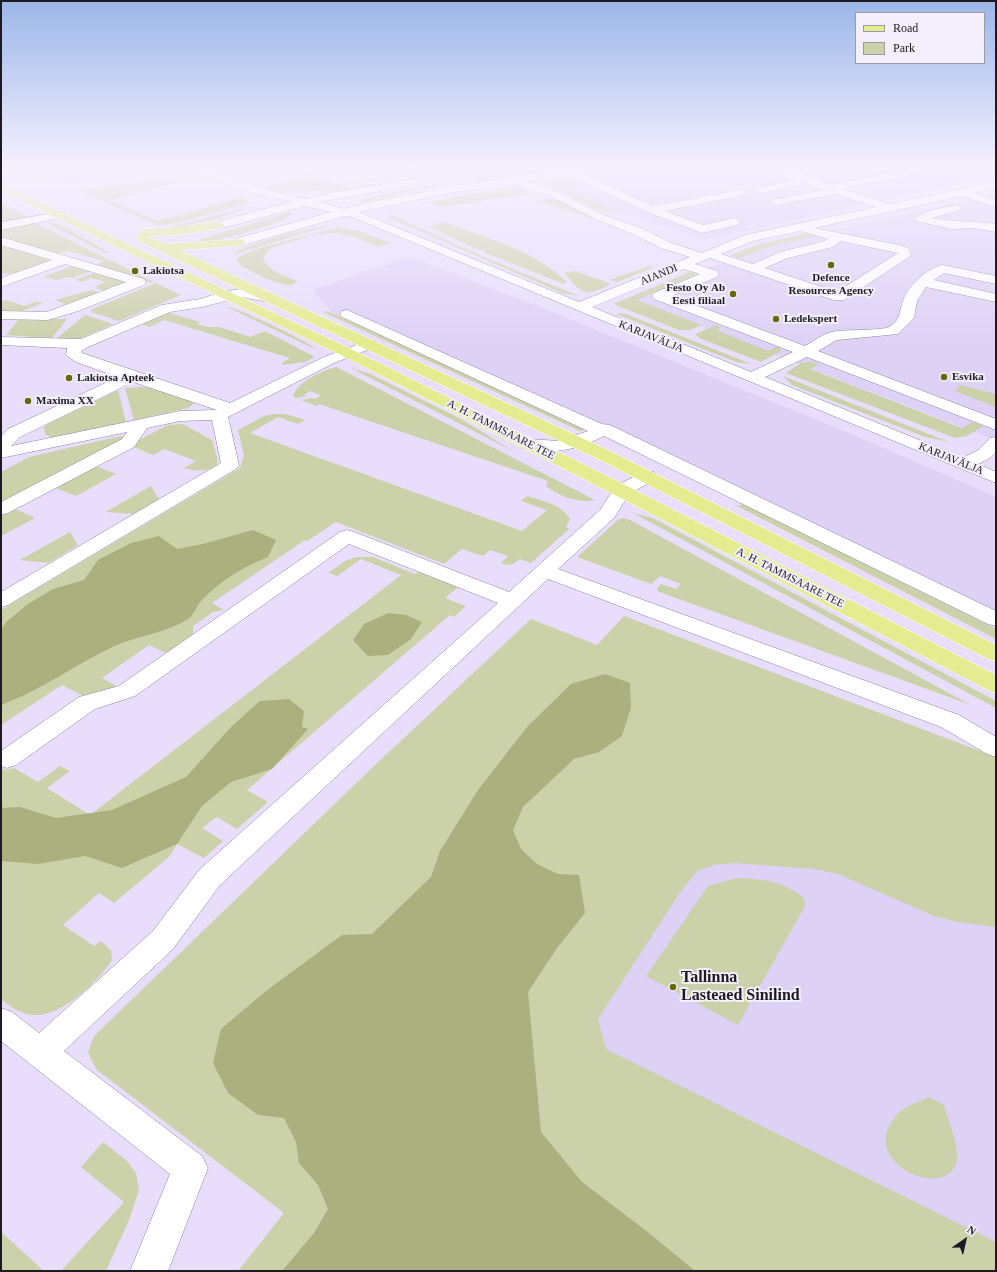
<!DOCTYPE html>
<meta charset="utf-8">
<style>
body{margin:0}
#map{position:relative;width:997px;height:1272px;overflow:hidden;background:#e8defc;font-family:"Times New Roman",serif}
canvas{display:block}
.frame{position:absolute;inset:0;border:2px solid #1d1a24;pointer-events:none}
.legend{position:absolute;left:855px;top:12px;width:130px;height:52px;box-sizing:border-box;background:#f3effb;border:1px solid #9d9aa5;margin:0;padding:5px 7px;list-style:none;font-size:12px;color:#1d1a24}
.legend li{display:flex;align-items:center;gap:8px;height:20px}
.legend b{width:20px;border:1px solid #9d9aa5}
.north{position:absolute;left:945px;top:1220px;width:40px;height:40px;-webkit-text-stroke:3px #f3effb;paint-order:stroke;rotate:34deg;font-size:11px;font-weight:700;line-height:16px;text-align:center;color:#1d1a24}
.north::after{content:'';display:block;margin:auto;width:14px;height:18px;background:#1d1a24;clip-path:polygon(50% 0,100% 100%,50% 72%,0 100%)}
</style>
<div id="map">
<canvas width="997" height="1272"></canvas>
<div class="frame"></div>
<ul class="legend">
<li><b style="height:5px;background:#e3ec8e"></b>Road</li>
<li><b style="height:11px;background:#cbd1a9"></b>Park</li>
</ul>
<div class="north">N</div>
</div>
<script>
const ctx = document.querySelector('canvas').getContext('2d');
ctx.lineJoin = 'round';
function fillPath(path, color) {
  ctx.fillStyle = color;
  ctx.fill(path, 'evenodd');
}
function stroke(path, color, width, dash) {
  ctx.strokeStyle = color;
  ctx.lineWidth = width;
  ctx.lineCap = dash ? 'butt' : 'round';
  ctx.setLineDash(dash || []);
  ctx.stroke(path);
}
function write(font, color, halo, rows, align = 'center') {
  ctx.font = font + ' "Times New Roman",serif';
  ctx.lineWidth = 4;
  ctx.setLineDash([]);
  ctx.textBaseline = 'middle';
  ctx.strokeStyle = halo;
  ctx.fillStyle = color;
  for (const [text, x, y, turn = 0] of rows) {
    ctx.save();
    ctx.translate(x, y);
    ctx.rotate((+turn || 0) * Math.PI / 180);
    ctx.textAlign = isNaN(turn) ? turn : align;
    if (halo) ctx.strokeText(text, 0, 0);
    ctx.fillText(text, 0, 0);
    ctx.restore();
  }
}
const built = new Path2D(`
 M33,167H148L72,185Z
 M635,167H996V175L706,240L584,201L547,184Z
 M996,194V440L633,300L760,247Z
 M409,257L530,303L854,435L996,497V629L681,471L330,311L313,290Z
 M577,728L996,915V1271L286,1059Z`);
const green = new Path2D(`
 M299,167H309L318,181H331L337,184L378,177L380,179C343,185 303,199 266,187L305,176Z
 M411,167L420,168L429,172L386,178L383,176L412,172L407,168Z
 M549,170L479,182L473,179L475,177Z
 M428,175L329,193L327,191Z
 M570,178L584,184L562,188L616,211L597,210L543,182Z
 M155,179L183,181L109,200L158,221L244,197L249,203L177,223L158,225L80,191Z
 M453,181L457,182L365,202L358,201L382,194Z
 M515,187L532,193L451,206L440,207L431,204L432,201Z
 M545,198L555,199L596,220L536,200Z
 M1,203L31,218L1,224Z
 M250,207C227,218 188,226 162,229Z
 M289,212L293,213C284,224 221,240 204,243L198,240Z
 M389,214L479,255L579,296L562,293L390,218Z
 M45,222L58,224L109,252L105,253Z
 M35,223L154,282L151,283L95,265L104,261L68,251L58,254L1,237V228Z
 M436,223H447C488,239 534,250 567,282L564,284L483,252L485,250L476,249L430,227Z
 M328,226L232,255C244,244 311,227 328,226Z
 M336,228L360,231L390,243L379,247L352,236L339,233H325V234H314V236H311L312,234Z
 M808,233L816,236L765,248L740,258L730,255L756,245Z
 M309,235L307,237L274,247L269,249L263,258C267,271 286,276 297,281L292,285C282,287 241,269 236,260C244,250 294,239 309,235Z
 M1,245L46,259L48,261L26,270H18L22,272L1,274Z
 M73,266L92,271L71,278L66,277L58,280L43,277Z
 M650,266L654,267L618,282L609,280Z
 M575,271L606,282L610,285C582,297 584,295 564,273Z
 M692,271L695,272V275L637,300L702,325L690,330H679L613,304Z
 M96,272L125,281V283L105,291L96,288L98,287L96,286L105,282L91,278L82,282L75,280Z
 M156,283L181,295L119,321L91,312L92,309Z
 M92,290L101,293L70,306L55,300Z
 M7,300L24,306L37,301L43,303L17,313L1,312V302Z
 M225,306C235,306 313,344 317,350Z
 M326,311L353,320L585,427V430L580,431L323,312Z
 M169,313L200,322L197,324L208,327H219L250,337L265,331L315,357L305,362L283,365L282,363L290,358L164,320L149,327L142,324Z
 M621,313L626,314L751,364L736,362L616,314Z
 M85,315L113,324L71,342L56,339Z
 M20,318L67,319L52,338L6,335Z
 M716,325L722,327L716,330L768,351L778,346L781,351L761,362L699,338L695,334Z
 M811,362L819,364L810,369L962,428L972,422L983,426L967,436L955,438L786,373L801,363Z
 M336,367L342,370L595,500C580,504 558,496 546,486L548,481L319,404L316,406L301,400L312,398L315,399L321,395L310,391L304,395L307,396L295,398L293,395C300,381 321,371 336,367Z
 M351,368L370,374L461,419L513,451Z
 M783,376L949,442L925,437L792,385Z
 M960,385L996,394V407L955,391Z
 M142,387L156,388L195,403L188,408L134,420L125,388Z
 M118,390L126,422L59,437H51L45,434L44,427L49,423Z
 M274,414H286L305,420L298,424L278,417L250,433L522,531L547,510L521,501L527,496C543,501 561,504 570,519L566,527L569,529L531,563L520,559C513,564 509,567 501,563L508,556L490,550L483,556L462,549L444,564L336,522L307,541L305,540L212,603L224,610L213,612L193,626V636L170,651L166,653L149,645L102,678L115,685L114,688L83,696L62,685L1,725V610L240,468L244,455L238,430L264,416Z
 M183,424L212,440L218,460L216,466C205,472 196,471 184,468L196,461L164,449L153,455L129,445L168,425Z
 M121,436L125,439L1,504V472L29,457Z
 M93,465L116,474L76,496L51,486Z
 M151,486L159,499L134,514L106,512Z
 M745,504L996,629V639L737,506Z
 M11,507L35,518L1,536V512Z
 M633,513L652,518L666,525L996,701V708Z
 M624,518L630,520L971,705L657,591L658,587L661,584L676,589L681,584L660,576L651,584L577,557L619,519Z
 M70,532L78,545L48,563L20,560Z
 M356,557H373L415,574L419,572L458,587L445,598L466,606L454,617L450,615L247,790L268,802L237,829L217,817L202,828L223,841L204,858L177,844L170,856L114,903L99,893L63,925L94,946L101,941L111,950L112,960C98,982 61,1017 34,1015C20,1014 11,1007 1,999V767L5,770L14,768L38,782L60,766L70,771L47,788L90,815L401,575L361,559L337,576L328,573L345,561Z
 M624,616L996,757V927L958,922L934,916L838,874L815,869L734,863L714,865L697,871L679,894L598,1019L606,1049L996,1242V1271H238L284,1213L96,1069L88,1053L94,1036L374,766L531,619L597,645Z
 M736,878C762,879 783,881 804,898L805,906L738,1025L646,976L708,886Z
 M929,1097L944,1105C948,1119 961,1150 956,1164C942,1201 858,1161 895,1117C902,1107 918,1102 929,1097Z
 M103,1142L127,1161L136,1173L139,1190L129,1220L106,1271H61L124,1202L81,1167Z
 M1,1232L44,1271H1Z`);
const forest = new Path2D(`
 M253,530L276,540L268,557C243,567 221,580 202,600C197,605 194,615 188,619C166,633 141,635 117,645C77,663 42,690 1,705V630L6,622L28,604L53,589L84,580L98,560L131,543L159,536L177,549L203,544Z
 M388,613L406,615L422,622L411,639L388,655L368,656L353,640L364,624Z
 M605,674L630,683L631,707L622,736L599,752L574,759L523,807L513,830L521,849L537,864L558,874L579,875L585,913L557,948L528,992L541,1132L582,1182L649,1233L695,1271H282L314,1233L328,1209L318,1185L299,1163L296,1142L284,1118L258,1115L228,1093L213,1063L221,1029L266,991L342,935L372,934L431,877L440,851L478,790L527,727L571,684Z
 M289,699L304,711L302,727L308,729L272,769L231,782L202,806L177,844L122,868L85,856L38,864L1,861V808L20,807L56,818L112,810L186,777L231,727L260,701Z`);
const minor = new Path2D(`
 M185,167H199L255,187L305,199L330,193L415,179L420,182L415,185L319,202L344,209L366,203L456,186L562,170L567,167H604L603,169L582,173L653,206L740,190L744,191L746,193L744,195L665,211L703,225L734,218L740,222L738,225L702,233L648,212L569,175L526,181L556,191L606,216L641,228L669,242L702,253L745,235L876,207L835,194L776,205L772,204L770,202L772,200L823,190L800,181V185L762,193L758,192L756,190L758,188L796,180L768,169L767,167H781L792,171L814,167H834L833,169L803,175L831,185L921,167H934V170L930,171L842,189L890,204L996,182V188L975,193L996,200V207L962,196L814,228L899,245L908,248L911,254L909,257L844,300H834L710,258L695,264L717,271L719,274L717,277L671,296L805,346C813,342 822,334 832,332C844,329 881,331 889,327C901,321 899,311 903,301C908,286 926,269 942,265L996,276V284L944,273L934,280L996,294V302L926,287L917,301L914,318L898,334L837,340L818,351L996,419V430L807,357L765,377L963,458L978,450L990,438L996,437V452L990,458L978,464L996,472V483L352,217L345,216L243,245H235L233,242L235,239L331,212L305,206L219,229L215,228L213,225L215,222L292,202L247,191L186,169ZM512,184L548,195L598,220L633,234L661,248L690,257L579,302L358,212L456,192ZM800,231L828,239L825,241L780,252L753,264L721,254L753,241ZM840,241L898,253L837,292L765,268L788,258L833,247ZM684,269L700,274L654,293L652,296L654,299L793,352L751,372L592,307Z
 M956,205L960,206L962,208L960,210L932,218C953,222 974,221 996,224V232L973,228L952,229L916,221L914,219L928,211Z
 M61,212L65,213L67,215L65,217L1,230V222Z
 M1,237L144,279L146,282L144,285L78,311L48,320L1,319V311L47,312L126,282L65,264L1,287V278L52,260L1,245Z
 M241,289L274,295L276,298L274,301L269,302L241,297L202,307L170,312L88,347L81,351L82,353L230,403L324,357L370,340L375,341L377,344L375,347L334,363L228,417L239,465L236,469L8,605L1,607V592L221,463L212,420L180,421L147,428L134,447L8,513L1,515V502L122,439L127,432L1,458V436L8,429L118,377L76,362L66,355L67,348L1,345V337L81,339L162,305L200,299L222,292ZM133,382L217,410L180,411L11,446L20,437Z
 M347,310L602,424L610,425L996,611V626L988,624L604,436C576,450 553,455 522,448L519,444L522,440L528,439L559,441L588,431L342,317L340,314L342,311Z
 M648,471L654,472L657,476L654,480L629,494L614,518L558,569L959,715L996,737V757L987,754L941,727L548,579L220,885L173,949L64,1051L202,1156L208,1168L168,1271H130L170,1174L1,1041V1008L12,1012L39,1033L153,931L200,869L498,603L349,544L135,696L95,709L16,765L7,768L1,766V751L79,697L119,686L340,532L347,530L354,532L509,592L600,510L615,487L642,472Z`);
const major = new Path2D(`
 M1,184L353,350L629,487L996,675V693L988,690L615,495L343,356L1,191Z
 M219,221L225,225L223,228L179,235L148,236L165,244L243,239L245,242L243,245L239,246L179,250L614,453L996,645V661L988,659L602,461L138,241L136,238L140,235L139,233L141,230L145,229L179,227Z`);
const markers = [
 [831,265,4,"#636a0e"],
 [135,271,4,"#636a0e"],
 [733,294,4,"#636a0e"],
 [776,319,4,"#636a0e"],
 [944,377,4,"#636a0e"],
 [69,378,4,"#636a0e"],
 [28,401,4,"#636a0e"],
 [673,987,4,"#636a0e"]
];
const farPoinames = [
 ["Lakiotsa",143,271],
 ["Defence",831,278,"center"],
 ["Resources Agency",831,291,"center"],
 ["Festo Oy Ab",725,288,"right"],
 ["Eesti filiaal",725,301,"right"],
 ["Ledekspert",784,319],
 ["Esvika",952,377],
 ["Lakiotsa Apteek",77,378],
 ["Maxima XX",36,401]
];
const farStreetnames = [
 ["AIANDI",659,275,-22],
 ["KARJAVÄLJA",651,337,22],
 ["A. H. TAMMSAARE TEE",501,430,27],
 ["KARJAVÄLJA",951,459,22],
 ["A. H. TAMMSAARE TEE",790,578,27]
];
const nearPoinames = [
 ["Tallinna",681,978],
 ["Lasteaed Sinilind",681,996]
];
fillPath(built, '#ddd1f6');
fillPath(green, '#cbd1a9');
fillPath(forest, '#aab17e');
stroke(minor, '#8c839e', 1);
stroke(major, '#fff', 1);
fillPath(minor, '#fff');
fillPath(major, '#e3ec8e');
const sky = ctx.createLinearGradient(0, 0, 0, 345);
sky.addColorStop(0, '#9bb6e8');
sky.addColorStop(0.48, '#f5f0fe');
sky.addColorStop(1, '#f5f0fe00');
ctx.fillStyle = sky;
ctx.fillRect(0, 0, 997, 345);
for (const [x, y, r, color] of markers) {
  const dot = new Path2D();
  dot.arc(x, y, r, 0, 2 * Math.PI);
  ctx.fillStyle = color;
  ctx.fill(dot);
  stroke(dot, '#f3effb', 1.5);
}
write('bold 11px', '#1d1a24', '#f3effb', farPoinames, 'left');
write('11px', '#1d1a24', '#f3effb', farStreetnames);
write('bold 16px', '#1d1a24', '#f3effb', nearPoinames, 'left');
</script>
